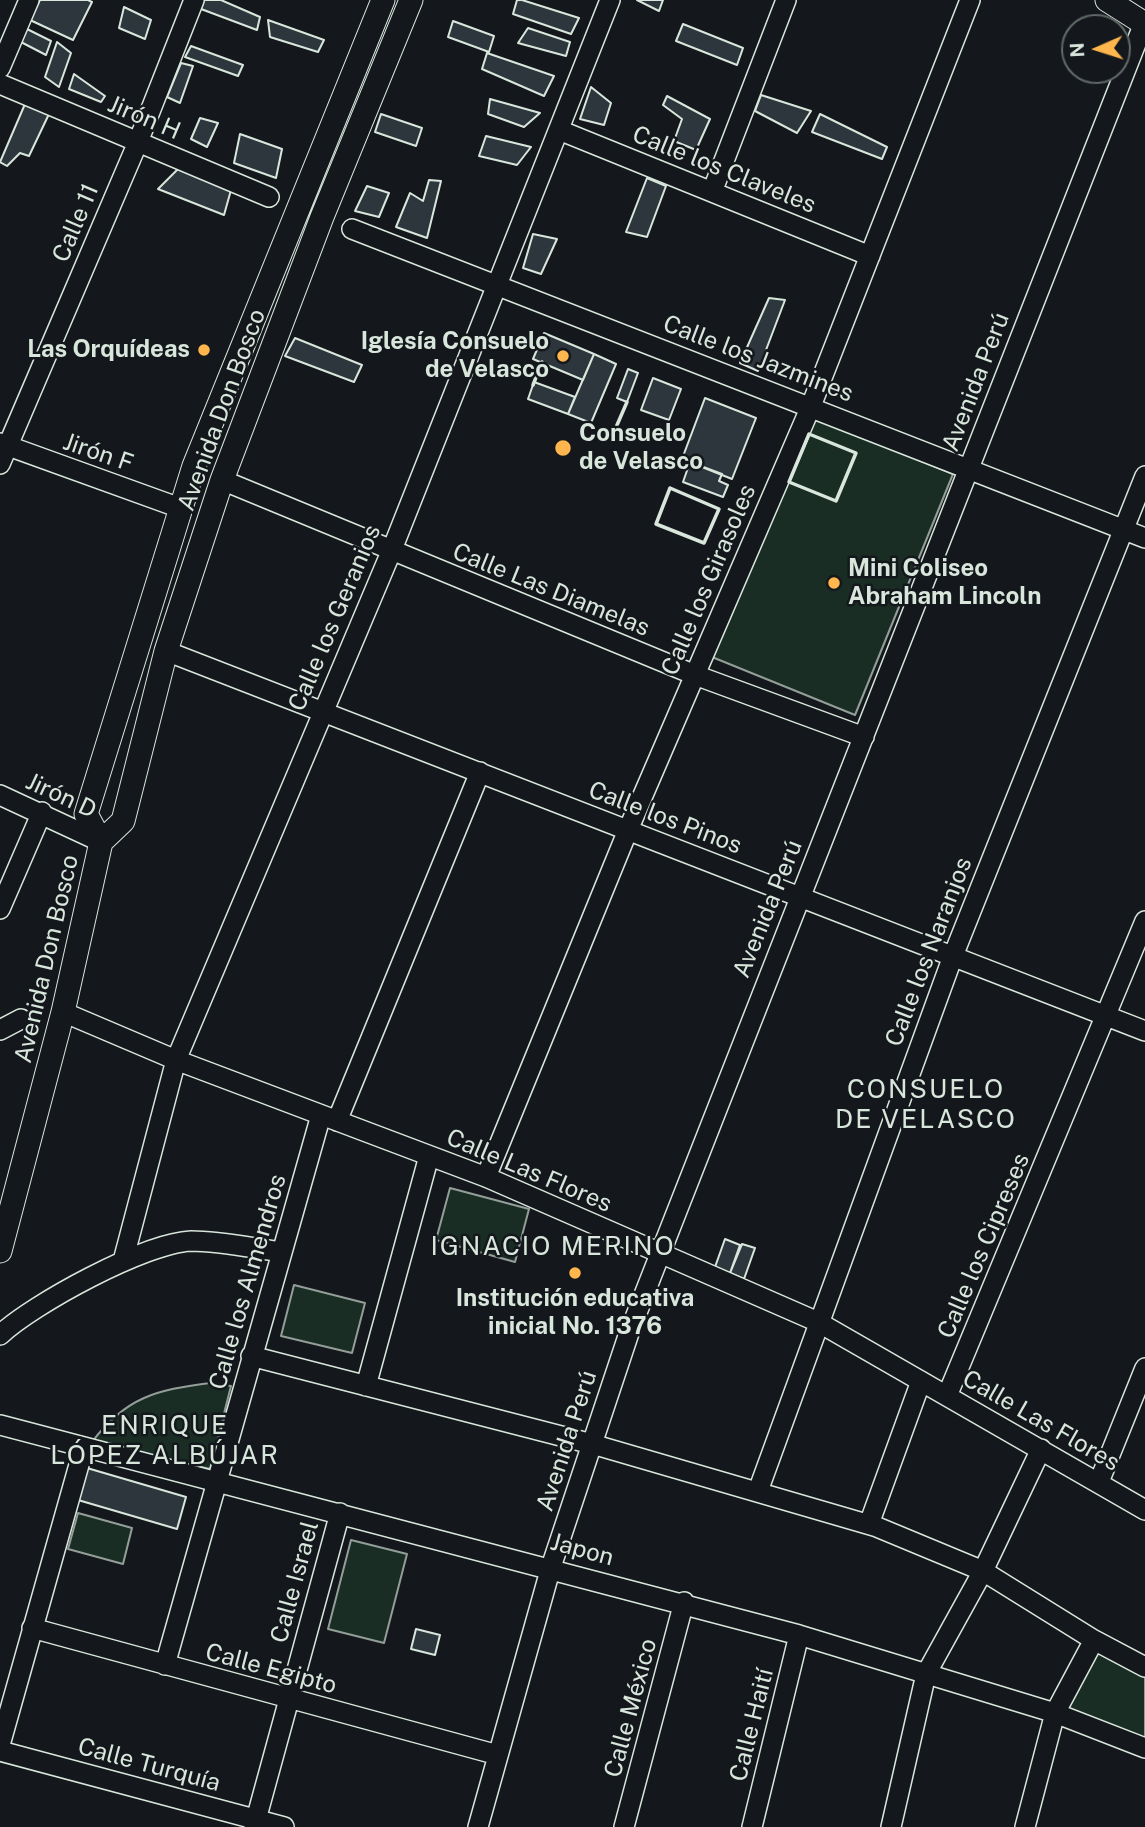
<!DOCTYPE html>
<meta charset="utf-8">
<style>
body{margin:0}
#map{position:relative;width:1145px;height:1827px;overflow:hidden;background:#14181c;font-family:"Public Sans",sans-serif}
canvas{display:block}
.north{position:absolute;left:1061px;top:14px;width:70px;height:70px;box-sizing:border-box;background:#14181c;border:2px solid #626a69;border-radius:50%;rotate:267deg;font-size:19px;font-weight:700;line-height:28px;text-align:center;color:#d8e6dc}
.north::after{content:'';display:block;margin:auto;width:24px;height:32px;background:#ffb74d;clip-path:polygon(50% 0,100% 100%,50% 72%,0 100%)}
</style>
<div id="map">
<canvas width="1145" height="1827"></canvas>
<div class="north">N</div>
</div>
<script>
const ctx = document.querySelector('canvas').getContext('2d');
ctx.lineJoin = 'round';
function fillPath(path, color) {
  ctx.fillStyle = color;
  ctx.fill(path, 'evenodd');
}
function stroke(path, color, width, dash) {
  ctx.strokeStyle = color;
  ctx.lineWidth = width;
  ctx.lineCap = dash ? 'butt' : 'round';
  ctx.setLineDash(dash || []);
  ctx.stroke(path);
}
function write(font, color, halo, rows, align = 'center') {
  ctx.font = font + ' "Public Sans",sans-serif';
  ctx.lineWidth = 5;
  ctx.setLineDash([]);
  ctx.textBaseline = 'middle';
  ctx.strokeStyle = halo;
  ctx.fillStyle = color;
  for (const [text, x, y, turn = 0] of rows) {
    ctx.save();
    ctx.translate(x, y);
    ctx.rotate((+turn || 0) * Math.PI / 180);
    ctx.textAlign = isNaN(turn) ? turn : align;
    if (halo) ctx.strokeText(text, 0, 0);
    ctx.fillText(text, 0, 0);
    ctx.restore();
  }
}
const green = new Path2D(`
 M811,416L953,474L855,715L712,657Z
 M450,1188L529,1209L515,1262L436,1240Z
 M294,1285L365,1303L352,1353L281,1336Z
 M210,1383L231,1386L210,1469L92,1442C126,1397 156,1390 210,1383Z
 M78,1513L132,1528L123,1564L68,1549Z
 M351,1540L407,1554L384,1643L328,1629Z
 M1095,1646L1145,1672V1745L1062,1712Z`);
const building = new Path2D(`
 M40,0H88L92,2L73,40L30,20Z
 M204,0H221L260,17L257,30L201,9Z
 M517,0H522L579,18L571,34L513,14Z
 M637,0H663L659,11Z
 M124,7L151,20L145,39L119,28Z
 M268,20L324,40L318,52L270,37Z
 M453,21L494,36L489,52L448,37Z
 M683,24L743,48L737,65L676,41Z
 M25,28L51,41L46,55L19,41Z
 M528,28L570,42L566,56L518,43Z
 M57,42L71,53L59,87L45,77Z
 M191,46L243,65L238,76L185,57Z
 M487,53L554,76L544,96L482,69Z
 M181,63L193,66L180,103L167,97Z
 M74,74L105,96L101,102L69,89Z
 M591,87L611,103L604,125L580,119Z
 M761,95L811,111L797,133L755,111Z
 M667,96L710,119L696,150L674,141L682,119L663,105Z
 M490,99L540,113L524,127L488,114Z
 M25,104L49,114L29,156L20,153L7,166L0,162Z
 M381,114L422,128L416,146L375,132Z
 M820,114L887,147L882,159L812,132Z
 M200,118L218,123L207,147L191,139Z
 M240,134L282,149L276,178L234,163Z
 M486,136L531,147L517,165L479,156Z
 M178,169L231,190L224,215L158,189Z
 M647,178L666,186L647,237L626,232Z
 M429,180L441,181L427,238L396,227L410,193L423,201Z
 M367,186L389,193L379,217L355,211Z
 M533,234L557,239L541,274L523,268Z
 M769,298L785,300L758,371L740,363Z
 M544,333L594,354L583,380L533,359Z
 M295,338L362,365L354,382L285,356Z
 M594,354L616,364L591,423L568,414Z
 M628,369L638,373L627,402L617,398Z
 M653,378L681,389L669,420L641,410Z
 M534,382L575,397L568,414L528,399Z
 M705,398L756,418L732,479L682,459Z
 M690,462L722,474L719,481L728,485L723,497L683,482Z
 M725,1239L740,1245L730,1273L715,1267Z
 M742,1244L755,1248L744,1279L730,1273Z
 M87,1468L186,1497L177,1529L78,1500Z
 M416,1629L440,1635L435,1655L411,1649Z`);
const minor = new Path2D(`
 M0,68L29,0
 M0,84L269,197
 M559,130L870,256
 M712,192L786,0
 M352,229L1145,538
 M0,443L180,508
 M0,464L138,142L194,0
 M222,480L695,675L864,737
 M166,651L1145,1031
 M0,795L101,842
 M0,909L42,812
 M63,1012L176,1060L486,1177L818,1322L1145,1510
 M0,1030L21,1019
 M337,1121L480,772
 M486,1177L628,830L811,406L970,0
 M123,1261L176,1060L391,552L610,0
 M0,1335C33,1304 145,1243 191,1241C220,1241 252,1248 281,1252
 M251,1356L592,1444L877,1527L983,1571L1094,1640L1145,1667
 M366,1386L429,1156
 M947,1396L1145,921
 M0,1425L799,1635L1055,1713L1145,1748
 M1099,1482L1145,1368
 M758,1491L953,956L1145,476
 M869,1524L921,1381
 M32,1628L498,1755
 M165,1665L321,1115
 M0,1745L84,1447
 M0,1751L284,1827
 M254,1827L340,1513
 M478,1827L551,1567L629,1333L1144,23
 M624,1827L684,1602
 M752,1827L799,1635
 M891,1827L926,1674L983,1571L1041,1449
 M1025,1827L1055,1713L1094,1640`);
const major = new Path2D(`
 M1107,0L1145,24
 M101,842L86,814L194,466L383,0
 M0,1251L63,1012L101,842L123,821L166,651L222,480L322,217L411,0`);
const wall = new Path2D(`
 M533,385L542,362
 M614,432L627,402
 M809,434L856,453L836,501L789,482Z
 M670,488L719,509L704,543L656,524Z`);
const markers = [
 [204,350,7,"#ffb74d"],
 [563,356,7,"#ffb74d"],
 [563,448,9,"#ffb74d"],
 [834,583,7,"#ffb74d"],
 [575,1273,7,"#ffb74d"]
];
const streetNames = [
 ["Jirón H",144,118,23],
 ["Calle los Claveles",724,170,22],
 ["Calle 11",76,223,-67],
 ["Calle los Jazmines",758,359,21],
 ["Avenida Perú",976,382,-69],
 ["Avenida Don Bosco",222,410,-70],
 ["Jirón F",98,453,19],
 ["Calle los Girasoles",709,580,-67],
 ["Calle Las Diamelas",551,590,22],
 ["Calle los Geranios",335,618,-67],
 ["Jirón D",61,796,25],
 ["Calle los Pinos",665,818,21],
 ["Avenida Perú",768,909,-68],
 ["Calle los Naranjos",929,952,-69],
 ["Avenida Don Bosco",47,959,-77],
 ["Calle Las Flores",529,1171,23],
 ["Calle los Cipreses",984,1246,-67],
 ["Calle los Almendros",248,1282,-74],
 ["Calle Las Flores",1041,1421,30],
 ["Avenida Perú",567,1441,-72],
 ["Japon",582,1550,15],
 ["Calle Israel",295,1582,-75],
 ["Calle Egipto",271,1669,15],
 ["Calle México",631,1708,-75],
 ["Calle Haití",752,1725,-76],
 ["Calle Turquía",149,1765,15]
];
const poiNames = [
 ["Iglesía Consuelo",549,342],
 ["de Velasco",549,370],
 ["Las Orquídeas",190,350],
 ["Consuelo",579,434,"left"],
 ["de Velasco",579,462,"left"],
 ["Mini Coliseo",848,569,"left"],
 ["Abraham Lincoln",848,597,"left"],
 ["Institución educativa",575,1299,"center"],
 ["inicial No. 1376",575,1327,"center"]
];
const neighbourhoodNames = [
 ["CONSUELO",926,1090],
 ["DE VELASCO",926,1120],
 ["IGNACIO MERINO",553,1247],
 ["ENRIQUE",165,1426],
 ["LÓPEZ ALBÚJAR",165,1456]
];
fillPath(green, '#1a2d24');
stroke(green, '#939e99', 2);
fillPath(building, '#2c363c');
stroke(building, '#d8e6dc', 2);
stroke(minor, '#d8e6dc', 22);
stroke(major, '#d8e6dc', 25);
stroke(minor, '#14181c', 19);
stroke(major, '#14181c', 23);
stroke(wall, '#d8e6dc', 3.5);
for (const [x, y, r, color] of markers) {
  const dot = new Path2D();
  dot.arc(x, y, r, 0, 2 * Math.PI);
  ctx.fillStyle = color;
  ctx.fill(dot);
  stroke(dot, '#14181c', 2.5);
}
write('24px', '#d8e6dc', '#14181c', streetNames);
write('bold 24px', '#d8e6dc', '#14181c', poiNames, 'right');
ctx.letterSpacing = '2px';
write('26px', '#d8e6dc', '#14181c', neighbourhoodNames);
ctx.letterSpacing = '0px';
</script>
